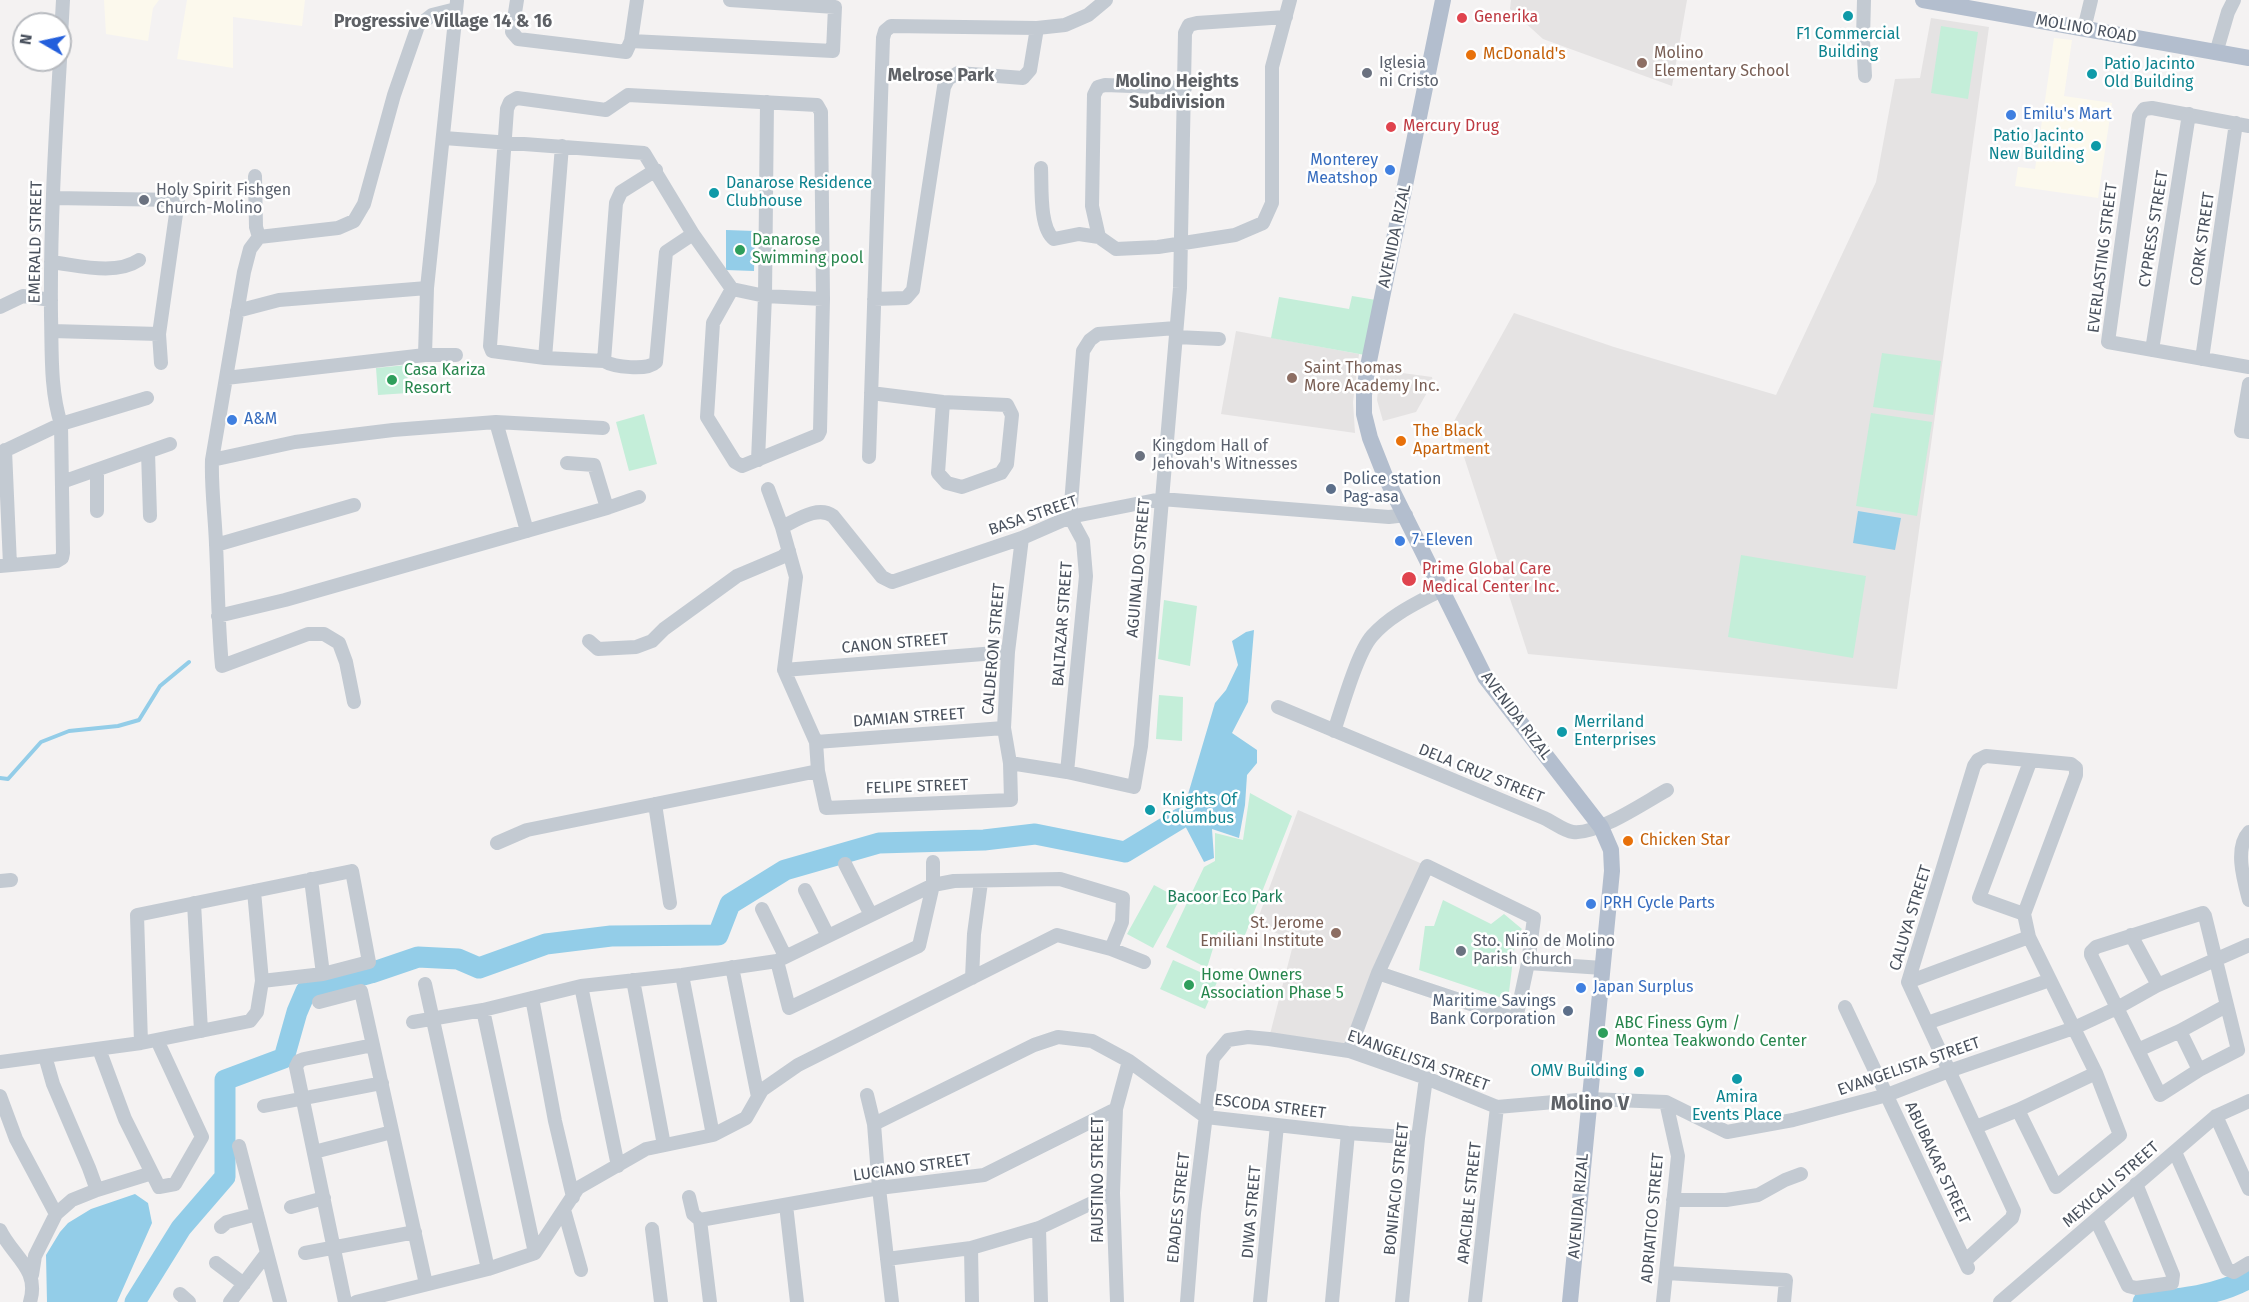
<!DOCTYPE html>
<meta charset="utf-8">
<style>
body{margin:0}
#map{position:relative;width:2249px;height:1302px;overflow:hidden;background:#f4f2f2;font-family:"Fira Sans",sans-serif}
canvas{display:block}
.north{position:absolute;left:12px;top:12px;width:60px;height:60px;box-sizing:border-box;background:#fff;border:2px solid #b7babf;border-radius:50%;rotate:279deg;font-size:16px;font-weight:700;line-height:24px;text-align:center;color:#4a525e}
.north::after{content:'';display:block;margin:auto;width:21px;height:27px;background:#245fdc;clip-path:polygon(50% 0,100% 100%,50% 72%,0 100%)}
</style>
<div id="map">
<canvas width="2249" height="1302"></canvas>
<div class="north">N</div>
</div>
<script>
const ctx = document.querySelector('canvas').getContext('2d');
ctx.lineJoin = 'round';
function fillPath(path, color) {
  ctx.fillStyle = color;
  ctx.fill(path, 'evenodd');
}
function stroke(path, color, width, dash) {
  ctx.strokeStyle = color;
  ctx.lineWidth = width;
  ctx.lineCap = dash ? 'butt' : 'round';
  ctx.setLineDash(dash || []);
  ctx.stroke(path);
}
function write(font, color, halo, rows, align = 'center') {
  ctx.font = font + ' "Fira Sans",sans-serif';
  ctx.lineWidth = 5;
  ctx.setLineDash([]);
  ctx.textBaseline = 'middle';
  ctx.strokeStyle = halo;
  ctx.fillStyle = color;
  for (const [text, x, y, turn = 0] of rows) {
    ctx.save();
    ctx.translate(x, y);
    ctx.rotate((+turn || 0) * Math.PI / 180);
    ctx.textAlign = isNaN(turn) ? turn : align;
    if (halo) ctx.strokeText(text, 0, 0);
    ctx.fillText(text, 0, 0);
    ctx.restore();
  }
}
const commercial = new Path2D(`
 M104,0H159L153,8L148,41L106,34Z
 M187,0H305L302,26L233,17V68L177,59Z
 M2054,38L2072,40L2064,96L2112,103L2098,198L2015,186L2018,167L2035,169Z`);
const education = new Path2D(`
 M1511,0H1687L1672,86L1543,39L1510,9Z
 M1931,18L1989,27L1897,689L1528,654L1453,423L1514,313L1614,347L1776,395L1876,182L1895,79L1920,78Z
 M1236,331L1359,354L1353,402L1355,433L1221,414Z
 M1380,370L1432,377L1433,382L1416,412L1383,421L1377,400Z
 M1298,810L1427,866L1348,1049L1269,1038L1294,941L1256,924Z`);
const green = new Path2D(`
 M1941,26L1978,32L1968,99L1931,93Z
 M1352,296L1376,300L1365,355L1271,338L1279,297L1349,309Z
 M1882,353L1941,361L1933,415L1873,407Z
 M407,365L408,393L378,395L376,368Z
 M1871,413L1932,422L1917,516L1856,506Z
 M644,414L657,464L629,471L616,422Z
 M1741,555L1866,576L1853,658L1728,637Z
 M1164,600L1197,606L1190,666L1158,659Z
 M1159,695L1183,697L1182,741L1156,739Z
 M1250,793L1292,816L1245,935L1218,932L1207,968L1166,947L1204,867L1215,861V833L1243,840Z
 M1154,885L1180,899L1153,948L1127,934Z
 M1443,900L1491,924L1504,914L1522,929L1516,936L1508,1000L1419,970L1425,926H1434Z
 M1173,960L1218,980L1205,1009L1160,989Z`);
const water = new Path2D(`
 M726,230L755,231L754,271L726,270Z
 M1858,511L1901,518L1895,550L1853,543Z
 M1254,630L1248,702L1232,733L1257,750V763L1247,775L1245,805L1239,838L1212,829L1214,858L1204,862L1181,818L1215,703L1226,690L1238,665L1232,641L1246,632Z
 M135,1194L148,1203L152,1223L117,1302H47L46,1255L60,1232L68,1223L91,1209Z`);
const stream = new Path2D(`
 M0,778L8,779L41,742L69,731L118,726L139,720L160,686L189,662`);
const river = new Path2D(`
 M135,1302L181,1228L225,1177V1080L284,1058L297,1012L306,991L371,973L418,957L458,959L479,968L546,944L611,936L718,935L730,904L785,870L879,843L984,840L1035,834L1125,852L1181,818
 M2143,1302C2179,1299 2217,1296 2249,1278`);
const minor = new Path2D(`
 M517,0L512,32L518,39L626,52L631,41L637,0
 M1864,0L1863,38L1865,76
 M2084,29L2091,0
 M631,41L833,51L835,7L730,0
 M2216,53L2228,12L2234,0
 M60,54L63,0
 M1185,88L1105,85L1098,87L1094,95L1092,206L1099,237L1116,249L1158,247L1235,235L1263,223L1272,203V67L1290,0
 M2249,126L2152,108L2144,109L2139,116L2108,342L2249,367
 M444,138L644,153L693,234L732,289L765,296L823,299
 M562,146L545,358L492,351L490,346L507,109L510,102L517,98L606,110L628,95L817,105L821,112L823,299L820,431L818,435L742,466L735,462L707,417L713,323L732,289
 M1041,168C1042,186 1039,228 1054,239L1079,234L1099,237
 M656,170L621,192L616,203L604,361C614,367 647,371 656,362L666,252L693,234
 M255,176L256,227L259,237
 M53,198L178,200L159,334L161,363
 M51,262C78,265 115,276 139,260
 M874,299L906,298L913,290L944,87L948,79L958,73L1023,78L1030,70L1037,28
 M0,307L23,296L51,300
 M237,311L279,300L427,288
 M52,331L159,334
 M1176,337L1219,339
 M2152,350L2189,114
 M425,355H456
 M545,358L604,361
 M2202,359L2236,123
 M226,378L425,355L427,288L457,1
 M2249,384L2241,431L2249,432
 M871,393L943,402L1007,405L1012,415L1007,464L1001,473L962,487L947,483L938,473L943,402
 M496,422L527,531
 M5,450L10,565
 M148,452L150,516
 M0,453L61,424L147,398
 M869,457L883,38L885,31L891,26L1037,28L1065,25L1088,15L1106,0
 M212,460L295,442L393,430L496,422L603,428
 M758,460L765,296L767,102
 M62,482L170,444
 M768,489L782,527L796,577L784,670L816,742L818,771L826,808L1011,800L1010,763L1004,728L1008,652L1022,538
 M607,508L639,497
 M97,511V470
 M782,527C797,520 818,505 833,516L882,577L892,582L1022,538L1070,517L1161,499L1389,517L1406,515
 M216,545L354,505
 M0,566L57,561L62,558L63,553L61,424C50,390 52,351 51,316C50,230 55,145 60,60
 M218,616L285,600L607,508L594,465L567,463
 M589,641L598,649L636,647L652,641L664,629L737,576L782,557L789,551
 M784,670L1008,652
 M354,702L346,662L339,643L324,634H308L222,666C218,625 218,585 216,544C215,516 211,488 212,460L244,272L250,249L259,237L338,228L354,221L364,204L394,95L418,26L432,15L456,9
 M1278,707L1544,818C1553,822 1564,831 1573,832C1597,835 1645,802 1667,790
 M1334,731C1342,708 1357,653 1372,636C1390,615 1417,603 1441,590
 M816,742L1004,728
 M1010,763L1067,772L1134,787L1141,746L1180,288L1185,33L1189,25L1197,23L1286,17
 M1067,772L1086,576L1083,541L1070,517L1083,351L1090,340L1098,334L1176,328
 M655,804L670,903
 M2249,832C2234,848 2244,881 2249,900
 M497,843L527,830L818,771
 M845,864L871,915
 M311,879L323,974
 M0,881L11,880
 M805,890L828,936
 M254,891L262,981
 M194,903L201,1031
 M762,909L785,956
 M2203,913L2205,916L2238,1050L2199,1070L2160,1095L2091,955V952L2096,947Z
 M2024,914L1979,898L2030,762
 M2131,935L2158,985
 M777,961L789,1008L919,946L933,885V862
 M1528,963L1603,968
 M732,967L758,1097
 M682,975L713,1135
 M972,978L974,934L981,882
 M633,980L664,1145
 M1908,982L2029,937
 M425,984L488,1269
 M581,986L618,1166
 M532,998L555,1121L573,1197
 M319,1002L361,991L426,1284
 M1845,1007L1968,1268
 M483,1010L535,1253
 M413,1022L483,1010L581,986L682,975L777,961L933,885L954,881L1060,879L1123,898L1122,922L1111,949
 M1927,1023L2050,980
 M2180,1031L2199,1070
 M99,1049L125,1119L159,1187L175,1184L202,1137L157,1040
 M2138,1050L2180,1031L2226,1006
 M1349,1051L1378,973L1427,866L1534,918L1528,963L1516,1019L1378,973
 M45,1056L53,1084L89,1168L97,1190L72,1200L56,1214
 M0,1062L141,1043L250,1021L257,1012L262,981L323,974L369,962L352,871L137,915L141,1043
 M867,1095L874,1124L879,1188L892,1302
 M0,1096L16,1139L56,1214L35,1256L32,1275
 M264,1106L382,1083
 M2018,1110L2056,1187L2120,1135L2096,1073L2029,937L2024,914
 M2216,1116L2249,1189
 M874,1124L1034,1045L1058,1037L1092,1041L1129,1061L1206,1117L1348,1133L1418,1138
 M1976,1127L2018,1110L2096,1073
 M239,1146L280,1302
 M314,1152L392,1132
 M2175,1152L2227,1269L2234,1272L2249,1263
 M97,1190L152,1173
 M689,1197L693,1214L700,1220
 M1673,1200H1726L1758,1195L1785,1180L1801,1174
 M786,1205L797,1302
 M291,1207L324,1198
 M564,1210L581,1270
 M700,1220L879,1188L984,1175L1116,1109
 M700,1220L710,1302
 M2096,1220L2128,1286L2136,1288L2172,1283L2173,1275L2136,1184
 M221,1227L227,1222L257,1214
 M1039,1228L1041,1302
 M652,1229L661,1302
 M0,1230C13,1257 40,1269 30,1302
 M971,1248L972,1302
 M305,1253L415,1232
 M887,1259L971,1248L1039,1228L1113,1193
 M1965,1261L2012,1218L2014,1211L1908,982L1974,766L1978,760L1986,756L2071,764L2076,768V775L2024,914
 M216,1263L244,1284
 M1666,1273L1786,1280L1784,1302
 M180,1294L189,1302
 M230,1302L267,1253
 M345,1302L296,1067L299,1061L304,1059L373,1045
 M356,1302L488,1269L535,1253L578,1188L646,1149L713,1135L746,1118L762,1090L798,1065L1057,935L1111,949L1144,962
 M1117,1302L1113,1193L1116,1109L1129,1061
 M1187,1302L1194,1213L1213,1058L1228,1040L1248,1037L1269,1039L1349,1051L1426,1078L1497,1107L1589,1099L1666,1102L1727,1132L1793,1120L1887,1095L1949,1071L2074,1028L2117,1008L2158,985L2249,945
 M1260,1302L1277,1125
 M1332,1302L1348,1133
 M1402,1302L1418,1138L1426,1078
 M1475,1302L1497,1107
 M1663,1302L1678,1156L1666,1102
 M2000,1302L2216,1116L2249,1101`);
const major = new Path2D(`
 M1443,0L1367,371L1364,395V414L1370,438L1385,476L1485,677L1601,827L1611,850L1612,871L1570,1302
 M1923,0L2249,58`);
const markers = [
 [1848,16,6,"#0f9aa8"],
 [1462,18,6,"#e0444e"],
 [1471,55,6,"#e8710a"],
 [1642,63,6,"#8d6e63"],
 [1367,73,6,"#6b7280"],
 [2092,74,6,"#0f9aa8"],
 [2011,115,6,"#3f7fe0"],
 [1391,127,6,"#e0444e"],
 [2096,146,6,"#0f9aa8"],
 [1390,170,6,"#3f7fe0"],
 [714,193,6,"#0f9aa8"],
 [144,200,6,"#6b7280"],
 [740,250,6,"#2e9e5b"],
 [1292,378,6,"#8d6e63"],
 [392,380,6,"#2e9e5b"],
 [232,420,6,"#3f7fe0"],
 [1401,441,6,"#e8710a"],
 [1140,456,6,"#6b7280"],
 [1331,489,6,"#5c6f8a"],
 [1400,541,6,"#3f7fe0"],
 [1409,579,8,"#e0444e"],
 [1562,732,6,"#0f9aa8"],
 [1150,810,6,"#0f9aa8"],
 [1628,841,6,"#e8710a"],
 [1591,904,6,"#3f7fe0"],
 [1336,933,6,"#8d6e63"],
 [1461,951,6,"#6b7280"],
 [1189,985,6,"#2e9e5b"],
 [1581,988,6,"#3f7fe0"],
 [1568,1011,6,"#5c6f8a"],
 [1603,1033,6,"#2e9e5b"],
 [1639,1072,6,"#0f9aa8"],
 [1737,1079,6,"#0f9aa8"]
];
const healthNames = [
 ["Generika",1474,18],
 ["Mercury Drug",1403,127],
 ["Prime Global Care",1422,570],
 ["Medical Center Inc.",1422,588]
];
const streetNames = [
 ["MOLINO ROAD",2086,29,10],
 ["CYPRESS STREET",2154,229,-81],
 ["AVENIDA RIZAL",1395,236,-78],
 ["CORK STREET",2203,239,-82],
 ["EMERALD STREET",36,242,-89],
 ["EVERLASTING STREET",2103,258,-83],
 ["BASA STREET",1033,516,-19],
 ["AGUINALDO STREET",1139,568,-85],
 ["BALTAZAR STREET",1063,624,-86],
 ["CANON STREET",895,644,-5],
 ["CALDERON STREET",994,649,-85],
 ["AVENIDA RIZAL",1516,716,53],
 ["DAMIAN STREET",909,718,-4],
 ["DELA CRUZ STREET",1481,774,22],
 ["FELIPE STREET",917,787,-2],
 ["CALUYA STREET",1911,918,-73],
 ["EVANGELISTA STREET",1418,1061,20],
 ["EVANGELISTA STREET",1909,1067,-19],
 ["ESCODA STREET",1270,1107,7],
 ["ABUBAKAR STREET",1937,1163,65],
 ["LUCIANO STREET",912,1168,-8],
 ["FAUSTINO STREET",1099,1180,-90],
 ["MEXICALI STREET",2111,1185,-41],
 ["BONIFACIO STREET",1397,1189,-84],
 ["APACIBLE STREET",1470,1203,-84],
 ["AVENIDA RIZAL",1579,1206,-85],
 ["EDADES STREET",1179,1208,-84],
 ["DIWA STREET",1252,1212,-85],
 ["ADRIATICO STREET",1653,1218,-85]
];
const cultureNames = [
 ["F1 Commercial",1848,35,"center"],
 ["Building",1848,53,"center"],
 ["Patio Jacinto",2104,65],
 ["Old Building",2104,83],
 ["Patio Jacinto",2084,137,"right"],
 ["New Building",2084,155,"right"],
 ["Danarose Residence",726,184],
 ["Clubhouse",726,202],
 ["Merriland",1574,723],
 ["Enterprises",1574,741],
 ["Knights Of",1162,801],
 ["Columbus",1162,819],
 ["OMV Building",1627,1072,"right"],
 ["Amira",1737,1098,"center"],
 ["Events Place",1737,1116,"center"]
];
const educationNames = [
 ["Molino",1654,54],
 ["Elementary School",1654,72],
 ["Saint Thomas",1304,369],
 ["More Academy Inc.",1304,387],
 ["St. Jerome",1324,924,"right"],
 ["Emiliani Institute",1324,942,"right"]
];
const foodNames = [
 ["McDonald's",1483,55],
 ["The Black",1413,432],
 ["Apartment",1413,450],
 ["Chicken Star",1640,841]
];
const worshipNames = [
 ["Iglesia",1379,64],
 ["ni Cristo",1379,82],
 ["Holy Spirit Fishgen",156,191],
 ["Church-Molino",156,209],
 ["Kingdom Hall of",1152,447],
 ["Jehovah's Witnesses",1152,465],
 ["Sto. Niño de Molino",1473,942],
 ["Parish Church",1473,960]
];
const shopNames = [
 ["Emilu's Mart",2023,115],
 ["Monterey",1378,161,"right"],
 ["Meatshop",1378,179,"right"],
 ["A&M",244,420],
 ["7-Eleven",1412,541],
 ["PRH Cycle Parts",1603,904],
 ["Japan Surplus",1593,988]
];
const leisureNames = [
 ["Danarose",752,241],
 ["Swimming pool",752,259],
 ["Casa Kariza",404,371],
 ["Resort",404,389],
 ["Home Owners",1201,976],
 ["Association Phase 5",1201,994],
 ["ABC Finess Gym /",1615,1024],
 ["Montea Teakwondo Center",1615,1042]
];
const serviceNames = [
 ["Police station",1343,480],
 ["Pag-asa",1343,498],
 ["Maritime Savings",1556,1002,"right"],
 ["Bank Corporation",1556,1020,"right"]
];
const parkNames = [
 ["Bacoor Eco Park",1225,898]
];
const neighbourhoodNames = [
 ["Progressive Village 14 & 16",443,22],
 ["Melrose Park",941,76],
 ["Molino Heights",1177,82],
 ["Subdivision",1177,103]
];
const quarterNames = [
 ["Molino V",1590,1104]
];
fillPath(commercial, '#fcf9ed');
fillPath(education, '#e5e3e3');
fillPath(green, '#c4eed9');
fillPath(water, '#93cde8');
stroke(stream, '#93cde8', 4);
stroke(river, '#93cde8', 21);
stroke(minor, '#c3cad2', 14);
stroke(major, '#b3bece', 16);
for (const [x, y, r, color] of markers) {
  const dot = new Path2D();
  dot.arc(x, y, r, 0, 2 * Math.PI);
  ctx.fillStyle = color;
  ctx.fill(dot);
  stroke(dot, '#fff', 2);
}
write('16px', '#be3a42', '#fff', healthNames, 'left');
write('16px', '#4a525e', '#fff', streetNames);
write('16px', '#0d838f', '#fff', cultureNames, 'left');
write('16px', '#785e54', '#fff', educationNames, 'left');
write('16px', '#c56008', '#fff', foodNames, 'left');
write('16px', '#5b616d', '#fff', worshipNames, 'left');
write('16px', '#366cbe', '#fff', shopNames, 'left');
write('16px', '#27864d', '#fff', leisureNames, 'left');
write('16px', '#4e5e75', '#fff', serviceNames, 'left');
write('16px', '#1d7d58', '#fff', parkNames);
write('bold 18px', '#5e6166', '#fff', neighbourhoodNames);
write('bold 20px', '#5e6166', '#fff', quarterNames);
</script>
